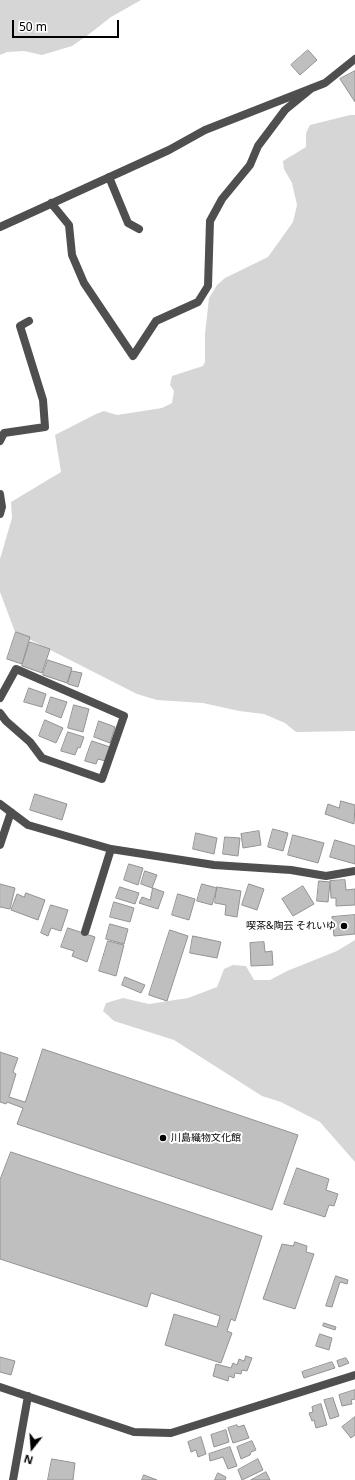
<!DOCTYPE html>
<meta charset="utf-8">
<style>
body{margin:0}
#map{position:relative;width:355px;height:1480px;overflow:hidden;background:#fff;font-family:"Noto Sans",sans-serif}
canvas{display:block}
.north{position:absolute;left:12px;top:1428px;width:40px;height:40px;-webkit-text-stroke:3px #fff;paint-order:stroke;rotate:197deg;font-size:11px;font-weight:700;line-height:16px;text-align:center;color:#000}
.north::after{content:'';display:block;margin:auto;width:14px;height:18px;background:#000;clip-path:polygon(50% 0,100% 100%,50% 72%,0 100%)}
.scale{position:absolute;left:12px;top:20px;width:107px;height:18px;box-sizing:border-box;border:2px solid #000;border-top:0;padding-left:5px;font-size:12px;line-height:14px;white-space:nowrap;color:#000;-webkit-text-stroke:3px #fff;paint-order:stroke}
</style>
<div id="map">
<canvas width="355" height="1480"></canvas>
<div class="north">N</div>
<div class="scale">50 m</div>
</div>
<script>
const ctx = document.querySelector('canvas').getContext('2d');
ctx.lineJoin = 'round';
function fillPath(path, color) {
  ctx.fillStyle = color;
  ctx.fill(path, 'evenodd');
}
function stroke(path, color, width, dash) {
  ctx.strokeStyle = color;
  ctx.lineWidth = width;
  ctx.lineCap = dash ? 'butt' : 'round';
  ctx.setLineDash(dash || []);
  ctx.stroke(path);
}
function write(font, color, halo, rows, align = 'center') {
  ctx.font = font + ' "Noto Sans","Noto Sans JP",sans-serif';
  ctx.lineWidth = 4;
  ctx.setLineDash([]);
  ctx.textBaseline = 'middle';
  ctx.strokeStyle = halo;
  ctx.fillStyle = color;
  for (const [text, x, y, turn = 0] of rows) {
    ctx.save();
    ctx.translate(x, y);
    ctx.rotate((+turn || 0) * Math.PI / 180);
    ctx.textAlign = isNaN(turn) ? turn : align;
    if (halo) ctx.strokeText(text, 0, 0);
    ctx.fillText(text, 0, 0);
    ctx.restore();
  }
}
const green = new Path2D(`
 M0,0H141L111,17L88,35L72,46L42,55L24,51L7,52L0,55Z
 M350,115H355V731L296,732L285,723L264,714L239,711L203,703L157,700L137,694L15,632L0,592V559L12,518L11,502L61,472L55,435L96,414L104,411L117,415L162,408L172,403L174,391L170,385L172,376L203,366L205,362V334L209,298L217,285L225,278L268,257L293,222L297,205L292,183L284,169L283,161L306,147V133L310,125Z
 M355,940V1162L320,1122L281,1102L262,1096L174,1040L114,1021L103,1011L106,1003L123,998L149,1004L188,998L217,987L224,969L233,965L246,966L254,980H270L287,971L337,951Z`);
const building = new Path2D(`
 M308,50L317,60L300,75L291,65Z
 M355,71V102L340,79Z
 M16,632L30,637L22,664L7,659Z
 M30,642L50,649L42,673L22,666Z
 M48,660L72,668L67,683L43,675Z
 M72,671L82,673L78,687L68,684Z
 M29,688L46,694L42,707L24,702Z
 M51,697L67,702L61,718L46,712Z
 M74,705L89,709L83,732L68,728Z
 M45,720L63,728L56,743L39,736Z
 M99,721L115,727L110,743L94,737Z
 M68,732L84,737L80,748L78,747L75,755L61,751Z
 M92,741L110,747L105,761L98,759L96,764L85,761Z
 M35,794L67,804L62,820L30,810Z
 M341,801L355,805L354,824L325,814L328,804L339,808Z
 M273,829L288,833L283,851L268,847Z
 M259,831L261,845L243,848L241,834Z
 M196,833L217,838L214,854L193,849Z
 M293,835L324,843L318,863L288,855Z
 M225,837L240,838L238,856L223,854Z
 M335,840L355,846V864L330,857Z
 M129,864L143,868L138,885L124,880Z
 M145,871L157,875L152,888L141,884Z
 M345,880L346,890L355,889V905L336,906V898H331L330,881Z
 M319,881L330,882L328,902L317,901Z
 M0,884L15,888L10,909L0,907Z
 M202,884L217,888L212,905L197,901Z
 M249,884L264,889L257,910L242,905Z
 M303,886L314,904L293,916L282,899Z
 M120,887L139,893L135,904L116,898Z
 M217,887L241,891L237,917L225,915L226,905L215,903Z
 M153,888L164,892L158,909L139,903L142,897L150,900Z
 M26,893L45,900L38,920L11,910L17,894L24,897Z
 M178,894L195,899L189,920L172,915Z
 M114,902L134,908L130,922L110,917Z
 M51,905L68,910L61,931L51,928L48,936L41,933Z
 M355,915V934L334,936L332,917Z
 M110,924L128,929L124,944L106,939Z
 M68,928L95,937L87,962L72,956L74,951L61,947Z
 M170,930L188,936L167,1001L149,995Z
 M193,936L221,942L217,958L190,953Z
 M108,941L124,945L116,976L99,971Z
 M264,942L265,952L272,951L273,965L251,966L250,943Z
 M125,977L145,985L141,993L122,985Z
 M43,1049L298,1135L272,1210L17,1124L23,1108L7,1102L6,1104L0,1102V1052L18,1058L13,1072L16,1074L9,1097L25,1102Z
 M11,1152L262,1236L235,1321L231,1319L227,1331L232,1333L221,1363L165,1345L174,1314L217,1327L220,1316L151,1293L147,1307L0,1259V1180Z
 M297,1168L329,1179L326,1190L338,1194L334,1206L329,1205L325,1217L284,1204Z
 M295,1242L307,1246L306,1252L314,1254L295,1309L263,1299L282,1244L293,1246Z
 M336,1276L348,1280L347,1284L340,1282L332,1307L326,1306Z
 M324,1323L336,1327L335,1330L323,1326Z
 M320,1334L332,1338L329,1350L316,1346Z
 M246,1356L252,1358L247,1371L242,1370L241,1374L235,1373L234,1378L229,1376L228,1381L213,1376L216,1364L231,1368L233,1363L237,1365L239,1359L244,1361Z
 M0,1357L15,1361L11,1375L0,1372Z
 M346,1358L349,1363L339,1367L337,1361Z
 M332,1362L335,1368L304,1378L302,1372Z
 M355,1390V1399L351,1400L352,1404L342,1406L339,1395Z
 M333,1398L339,1416L330,1419L324,1400Z
 M321,1404L327,1425L316,1428L314,1420L312,1421L309,1413L313,1412L312,1407Z
 M355,1417V1435L351,1438L342,1427Z
 M237,1425L238,1427L244,1425L249,1438L233,1443L228,1428Z
 M226,1430L229,1442L214,1447L211,1435Z
 M201,1437L206,1454L198,1457L196,1450L191,1452L188,1442Z
 M252,1441L256,1450L251,1452L250,1455L241,1459L237,1447Z
 M230,1447L237,1466L228,1469L223,1457L210,1461L209,1454Z
 M52,1459L75,1463L73,1480H48Z
 M258,1459L263,1470L242,1480L238,1470Z
 M266,1472L270,1480H251Z
 M218,1473L226,1477L225,1480H215Z
 M144,1475L157,1480H142Z`);
const minor = new Path2D(`
 M109,177L128,223L139,229
 M51,203L69,225L72,255L84,283L133,356L156,321L198,302L208,286L210,221L222,199L250,165L258,146L285,110L312,88
 M0,227L169,150L205,130L325,83L355,59
 M0,441L4,433L45,427L43,400L20,326L29,321
 M0,494L2,507L0,514
 M0,698L16,669L124,716L102,779L42,758L30,742L6,721L0,713
 M0,804L28,825L111,849L214,865L291,870L326,876L355,871
 M0,845L11,812
 M85,932L111,849
 M0,1387L134,1432L171,1433L355,1375
 M13,1480L28,1396`);
const markers = [
 [344,926,4,"#000"],
 [163,1138,4,"#000"]
];
const poiNames = [
 ["喫茶&陶芸 それいゆ",336,926],
 ["川島織物文化館",171,1138,"left"]
];
fillPath(green, '#d6d6d6');
fillPath(building, '#bfbfbf');
stroke(building, '#939393', 1);
stroke(minor, '#4f4f4f', 8);
for (const [x, y, r, color] of markers) {
  const dot = new Path2D();
  dot.arc(x, y, r, 0, 2 * Math.PI);
  ctx.fillStyle = color;
  ctx.fill(dot);
  stroke(dot, '#fff', 1.5);
}
write('10px', '#000', '#fff', poiNames, 'right');
</script>
